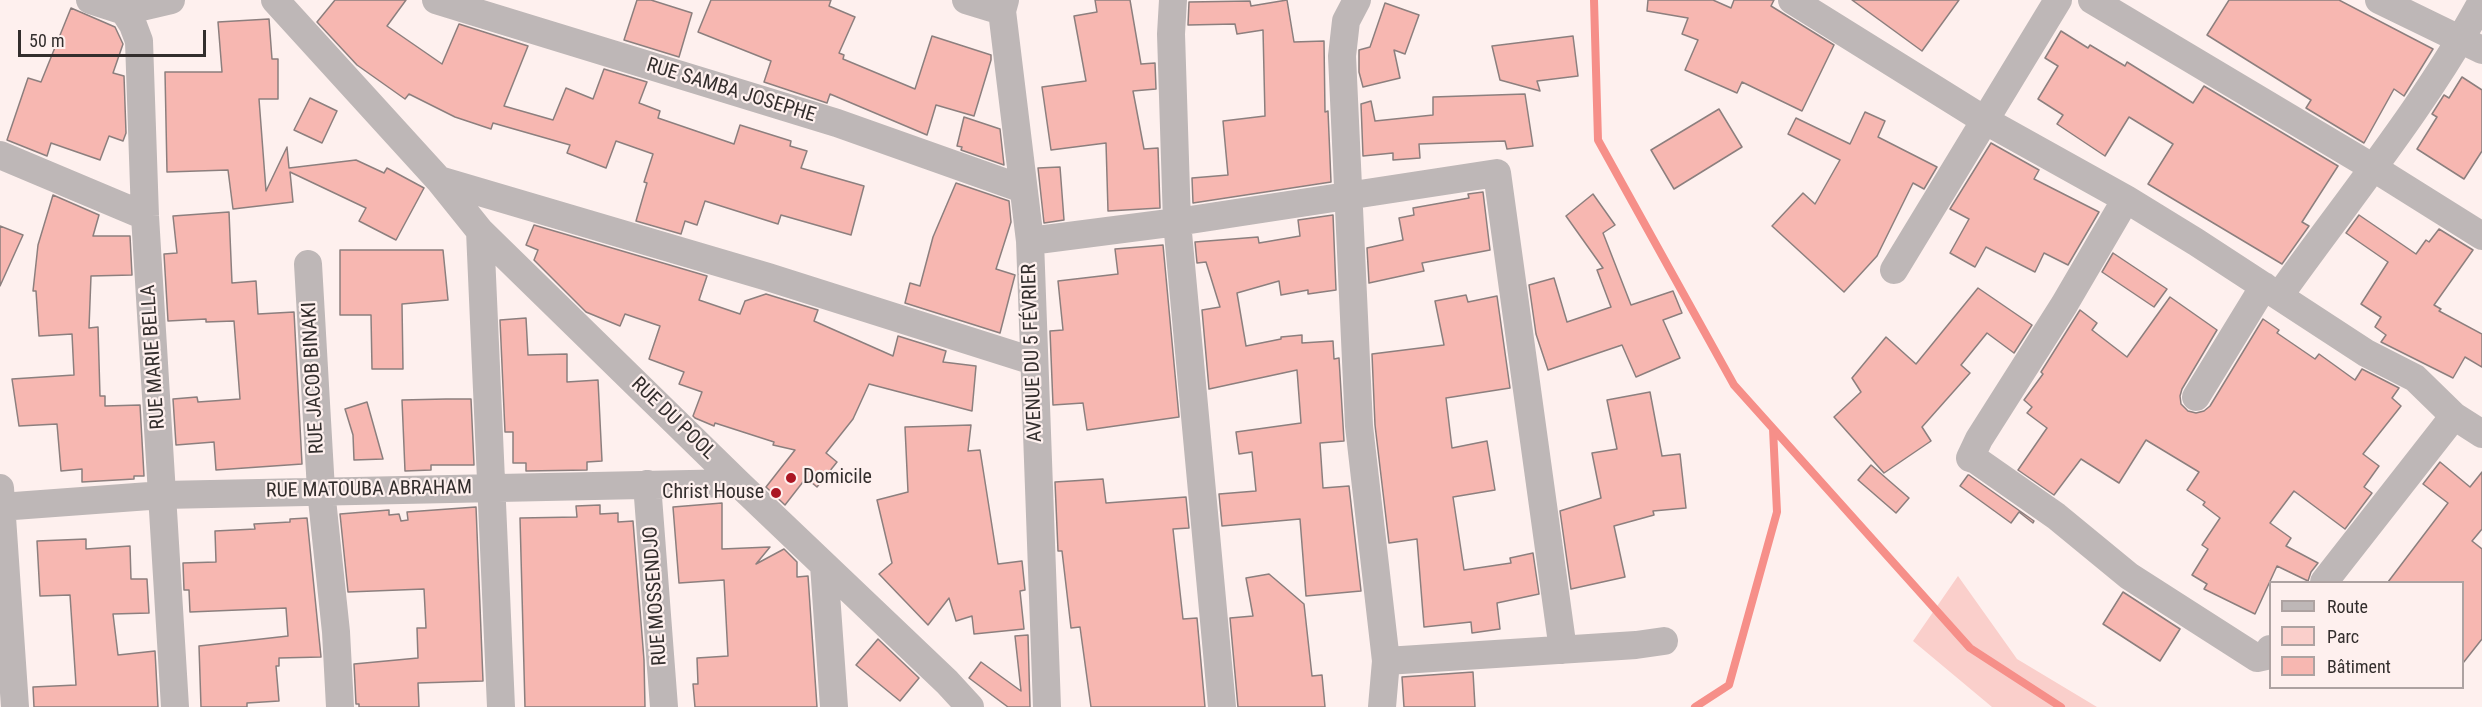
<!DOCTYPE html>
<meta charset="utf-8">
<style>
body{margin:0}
#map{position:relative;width:2482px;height:707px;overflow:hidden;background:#fef0ee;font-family:"Roboto Condensed",sans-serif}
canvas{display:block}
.legend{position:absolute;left:2269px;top:581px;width:195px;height:108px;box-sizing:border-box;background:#fef0ee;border:2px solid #ada2a1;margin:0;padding:8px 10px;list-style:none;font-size:18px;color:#332e2d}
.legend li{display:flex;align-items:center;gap:12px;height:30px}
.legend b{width:30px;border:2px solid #ada2a1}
.scale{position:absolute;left:18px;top:30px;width:188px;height:27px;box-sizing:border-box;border:3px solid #332e2d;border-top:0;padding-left:8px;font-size:18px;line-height:21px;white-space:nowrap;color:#332e2d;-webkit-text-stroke:4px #fef0ee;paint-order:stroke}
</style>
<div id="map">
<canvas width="2482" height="707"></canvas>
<ul class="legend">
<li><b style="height:8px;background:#beb7b7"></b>Route</li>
<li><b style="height:16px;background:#facfcb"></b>Parc</li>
<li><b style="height:16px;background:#f7b7b1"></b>Bâtiment</li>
</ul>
<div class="scale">50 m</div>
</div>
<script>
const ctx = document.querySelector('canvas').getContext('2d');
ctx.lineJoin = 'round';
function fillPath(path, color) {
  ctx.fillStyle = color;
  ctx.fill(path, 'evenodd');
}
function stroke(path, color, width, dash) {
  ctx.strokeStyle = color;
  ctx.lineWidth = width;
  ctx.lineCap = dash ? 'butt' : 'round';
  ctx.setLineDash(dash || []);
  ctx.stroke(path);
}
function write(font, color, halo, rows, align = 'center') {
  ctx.font = font + ' "Roboto Condensed",sans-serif';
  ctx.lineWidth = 4.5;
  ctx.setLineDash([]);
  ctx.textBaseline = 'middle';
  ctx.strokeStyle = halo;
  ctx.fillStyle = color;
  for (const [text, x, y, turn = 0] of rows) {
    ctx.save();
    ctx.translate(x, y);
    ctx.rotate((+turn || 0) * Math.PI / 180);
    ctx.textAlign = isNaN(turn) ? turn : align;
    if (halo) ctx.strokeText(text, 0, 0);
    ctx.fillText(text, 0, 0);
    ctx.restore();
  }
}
const green = new Path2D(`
 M1958,576L2017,659L2097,707H1992L1913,641Z`);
const stream = new Path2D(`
 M1594,0L1598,140L1734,385L1970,648L2061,707
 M1695,707L1729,685L1777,512L1773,429`);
const building = new Path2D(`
 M335,0H406L387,26L442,64L459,24L528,46L504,106L553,120L566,88L593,99L604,69L647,82L639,103L660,111L658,118L734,144L740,125L791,141L790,146L807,151L801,168L864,186L851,235L781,215L778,224L705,201L697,225L685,221L681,234L636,221L647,183L644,182L653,154L616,141L606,168L567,153L570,145L493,123L491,129L455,117L409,94L405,99L357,65L317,22Z
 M637,0H651L692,13L679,57L624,40Z
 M711,0H831L829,6L855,17L839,53L844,55L843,59L915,89L932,36L991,55V60L974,116L936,105L927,135L830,94L827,103L764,82L771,61L698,32Z
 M1095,0H1130L1141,64L1155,63L1156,89L1133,91L1144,149L1158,148L1160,208L1108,211L1106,143L1051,150L1042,87L1086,81L1074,16L1097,12Z
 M1287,0L1294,42L1324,41L1325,112L1328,111L1331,182L1193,203L1192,178L1228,175L1223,121L1265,116L1263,30L1237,34L1235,24L1188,25L1189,2L1250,1L1251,6Z
 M1648,0H1713L1731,8L1734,0H1774L1771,6L1834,45L1802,111L1742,82L1737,93L1685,70L1698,40L1682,34L1688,18L1647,11Z
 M1852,0H1959L1922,51Z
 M2229,0H2339L2433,49L2404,96L2394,89L2364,143L2306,108L2311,100L2207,35Z
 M1385,3L1419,15L1405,54L1394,50L1400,78L1363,87L1359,72V50L1370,47Z
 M71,8L115,27L123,44L113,73L124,76L126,133L123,141L109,136L100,160L51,143L47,156L7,140L28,78L41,82Z
 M269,19L272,59H278V99H259L266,191L287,147L289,168L356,160L384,173L387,168L424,188L396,240L359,221L366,208L290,172L293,202L233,209L228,170L167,172L165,72H222L218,22Z
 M2061,31L2088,48L2090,45L2125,66L2127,62L2193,103L2204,86L2338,166L2302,222L2309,226L2282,264L2148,184L2173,144L2129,117L2105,156L2057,124L2063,115L2038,99L2058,66L2045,58Z
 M1573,36L1578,76L1537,81L1540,91L1500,80L1492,46Z
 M2462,77L2482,90V151L2464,179L2417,149L2437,117L2432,114L2444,95L2449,98Z
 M1525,94L1533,146L1507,149L1505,141L1419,144L1420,158L1393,160V153L1363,156L1361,104L1371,101L1375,121L1433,115V97Z
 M310,98L337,111L322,143L294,130Z
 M1719,109L1742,147L1674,189L1651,150Z
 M1865,112L1885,121L1878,137L1937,167L1924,189L1913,183L1877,256L1844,292L1772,226L1803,193L1815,204L1840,160L1788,134L1796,118L1850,144Z
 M964,117L1000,129L1004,165L961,150L962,147L957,146Z
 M1991,143L2039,170L2034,179L2099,212L2068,265L2044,253L2035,272L1986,247L1975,267L1950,253L1969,219L1950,209Z
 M1060,167L1064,220L1044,223L1038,168Z
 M956,183L1009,201L1011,222L996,269L1015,275L1000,333L905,303L910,283L920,286L933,237Z
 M1483,192L1490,250L1422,263L1424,271L1369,283L1367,248L1403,240L1399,218L1414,215L1413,208L1469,198L1468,194Z
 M1593,194L1615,225L1603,233L1631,305L1673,291L1682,313L1663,320L1680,358L1636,377L1622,345L1548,370L1536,334L1529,285L1554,278L1567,322L1611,307L1597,270L1603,268L1566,216Z
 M53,195L99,215L93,236H130L132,275L91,276L89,328L98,327L100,396H105V406L140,405L144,476H134V479L82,482V469L61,471L57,424L19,426L12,379L74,375L72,334L39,336L36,291H33L38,245Z
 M229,212L232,283L256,281L258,314L294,312L302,464L216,470L214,442L176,445L173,399L197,397L198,402L240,399L234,321L206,322V319L168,321L164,254L177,253L173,216Z
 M1333,215L1336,290L1308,294V290L1281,295L1279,281L1237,293L1246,346L1281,339V337L1302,335V343L1333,341L1334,359L1339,358L1344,441L1320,443L1323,488L1349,486L1361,591L1306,596L1300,519L1222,526L1219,494L1256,491L1252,452L1239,454L1236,432L1301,423L1297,370L1209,389L1202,310L1220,307L1206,262L1197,263L1195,242L1258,237L1259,243L1300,236L1298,220Z
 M2359,215L2416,254L2426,240L2429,242L2439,229L2473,250L2434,305L2441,309L2439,311L2482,334V367L2465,357L2453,378L2381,342L2386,335L2375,327L2381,317L2361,304L2388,262L2346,233Z
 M534,225L707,276L699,300L740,314L745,301L766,294L818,310L814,321L893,356L898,336L946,351L943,362L976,366L972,411L869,384L853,419L826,453L837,462L817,487L806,478L785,505L766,487L795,450L773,445L774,442L715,423L714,426L695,418L693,416L702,392L679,384L684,372L649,359L660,326L625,314L620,326L586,312L534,260L538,250L526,245Z
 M0,226L23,235L0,286Z
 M1163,245L1179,417L1087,430L1083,403L1053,405L1050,331L1063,330L1058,281L1118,274L1115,249Z
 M340,250H443L448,300L402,304L403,369H372L371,315H340Z
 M2113,253L2167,289L2154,307L2102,272Z
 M1978,288L2032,325L2014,353L1987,333L1961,365L1970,373L1922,427L1931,441L1884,473L1834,417L1861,392L1852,378L1886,337L1916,364Z
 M1466,295L1468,302L1497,296L1510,388L1446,398L1452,448L1487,441L1495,490L1453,497L1464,570L1511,563L1510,558L1533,553L1539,594L1497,603L1500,629L1472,633L1471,622L1424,627L1417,539L1389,543L1375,425L1372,354L1444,345L1435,301Z
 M2170,297L2217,330L2182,389L2180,396L2181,404L2188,411L2196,413L2204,411L2210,406L2263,319L2279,330L2277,333L2315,359L2319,354L2355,380L2362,369L2399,388L2392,398L2401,406L2363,454L2379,466L2364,487L2372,493L2345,529L2294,491L2270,523L2291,538L2286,546L2318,563L2311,572L2308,581L2277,566L2255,614L2204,589L2207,584L2192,575L2208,549L2202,545L2220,518L2203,505L2205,502L2187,490L2199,472L2146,440L2119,483L2081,459L2054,495L2018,470L2047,428L2027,413L2032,407L2024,400L2043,374L2041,372L2080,310L2097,323L2092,330L2127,357Z
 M526,318L528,355L567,354V382L598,380L602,461L587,462V470L526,471V463H513V432H505L500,320Z
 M1650,392L1662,456L1680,454L1686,508L1653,511L1654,515L1614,526L1625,577L1571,589L1560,511L1601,498L1592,453L1617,449L1607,400Z
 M446,399H471L474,465H431V470L405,471L402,400Z
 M367,402L383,459L354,460L353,435L345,409Z
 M971,425L968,451L980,450L998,564L1022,561L1025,590L1020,591L1024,629L974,634L972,616L956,621L949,598L928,625L879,574L892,563L877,500L908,492L905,427Z
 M2440,462L2470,487L2482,472V529L2472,541L2482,549V639L2463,663V582H2388L2448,503L2423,484Z
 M1871,465L1909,498L1896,513L1858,480Z
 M1968,475H1969L2034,521L2033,523L2019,512L2011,523L1960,486Z
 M1103,479L1106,503L1186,497L1189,528L1173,529L1183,619L1197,618L1205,707H1091L1080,627L1071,628L1062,551H1058L1055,482Z
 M722,503V549L770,547L756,564L784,549L797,562V577L808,576L817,707H695L693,684H698L697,658L728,656L724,580L679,583L673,507Z
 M600,505V514L618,513V522L633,521L644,660L645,707H525L520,518L577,517L576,506Z
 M476,507L483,681L418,683L419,707H359V704H356L354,664L418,658L417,628H426L424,589L348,592L340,514L389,510V515L399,514L401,521L408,520L407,512Z
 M307,518L321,657L279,658V666H276L279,701L247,703V707H201L199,646L288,636L286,608L190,612L189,590H184L183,563L216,562L215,531L255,529L254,524L290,522V519Z
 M86,539V549L130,546L131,579H147L149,613L113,614L118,655L155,651L158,707H34L33,687L76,685L70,595L40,596L37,541Z
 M1269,574L1304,604L1312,676L1322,675L1325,707H1238L1230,618L1253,616L1246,578Z
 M2123,592L2180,629L2160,661L2103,624Z
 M1028,635L1030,707H1008L969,678L981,662L1021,691L1015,636Z
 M878,639L919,678L900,701L856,665Z
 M1473,672L1475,707H1404L1402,677Z`);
const minor = new Path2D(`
 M90,0L124,11L171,0
 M275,0L439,180L480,231L738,483L947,682L970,707
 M436,0L837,123L1023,189
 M966,0L1002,11
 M1005,0L1002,11L1030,241L1047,707
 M1173,0L1171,34L1177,222L1222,707
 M1357,0L1346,21L1342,56L1359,426L1386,661L1382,707
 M1792,0L1986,121L2126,199L2196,242L2366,353L2415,378L2454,416L2482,434
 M2092,0L2372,167L2482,236
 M2379,0L2482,50
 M124,11L133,25L139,41L145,216L175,707
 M0,155L145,216
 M439,180L768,277L1033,361
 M2126,199L2064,305L1979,439L1970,458L1976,460L2056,516L2129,576L2257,658L2266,656L2270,649
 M480,231L501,707
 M1030,241L1177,222L1497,173L1563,650
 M308,264L321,490L336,632L340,707
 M1894,270L2058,0
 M2279,296C2348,199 2426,105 2482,1
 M2196,397L2264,286
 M647,484L664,707
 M0,488L15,707
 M0,507L163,495L738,483
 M824,565L834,707
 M2324,582L2454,416
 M1386,661L1636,645L1664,641`);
const markers = [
 [791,478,6,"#ab1623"],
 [776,493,6,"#ab1623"]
];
const streetNames = [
 ["RUE SAMBA JOSEPHE",731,91,17],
 ["AVENUE DU 5 FÉVRIER",1033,353,-92],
 ["RUE MARIE BELLA",154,357,-94],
 ["RUE JACOB BINAKI",314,378,-93],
 ["RUE DU POOL",673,419,44],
 ["RUE MATOUBA ABRAHAM",369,490,-1],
 ["RUE MOSSENDJO",656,596,-94]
];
const poiNames = [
 ["Domicile",803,478],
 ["Christ House",764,493,"right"]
];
fillPath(green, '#facfcb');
stroke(stream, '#f68f89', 8);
fillPath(building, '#f7b7b1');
stroke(building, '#8c7f7e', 1.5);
stroke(minor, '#beb7b7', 28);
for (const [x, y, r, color] of markers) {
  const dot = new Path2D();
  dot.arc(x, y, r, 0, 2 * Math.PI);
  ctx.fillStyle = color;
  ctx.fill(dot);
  stroke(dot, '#fef0ee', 2);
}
write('20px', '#332e2d', '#fef0ee', streetNames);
write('20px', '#332e2d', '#fef0ee', poiNames, 'left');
</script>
